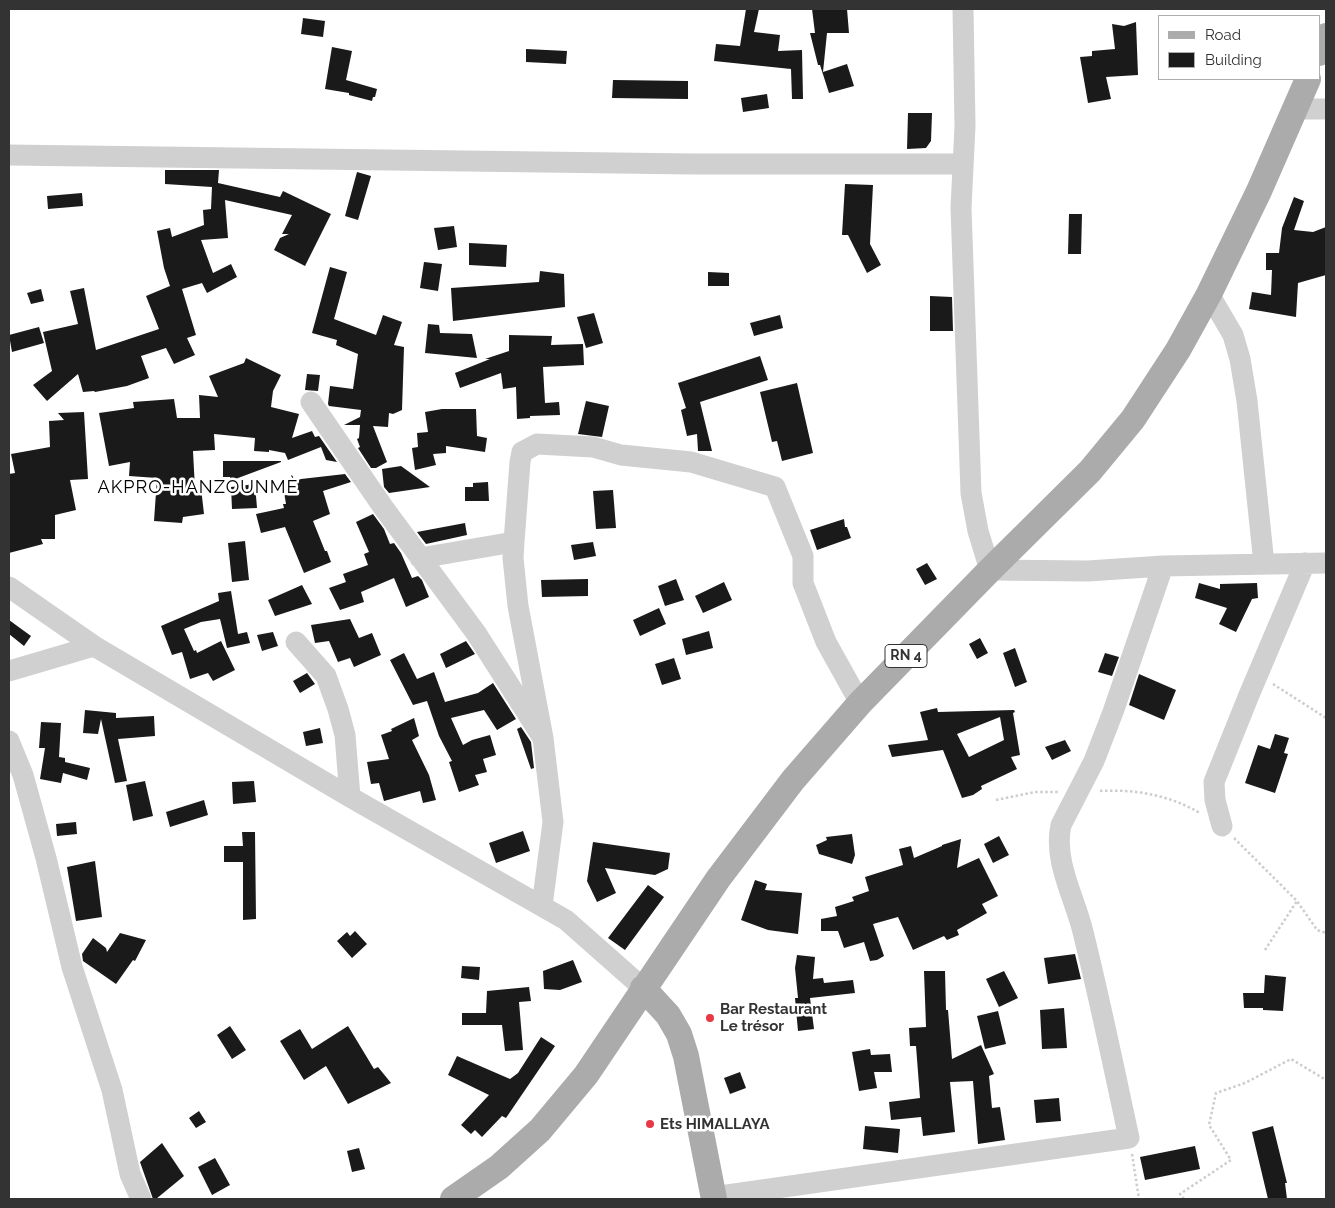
<!DOCTYPE html>
<meta charset="utf-8">
<style>
body{margin:0}
#map{position:relative;width:1335px;height:1208px;overflow:hidden;background:#fff;font-family:Raleway,sans-serif}
canvas{display:block}
.frame{position:absolute;inset:0;border:10px solid #333;pointer-events:none}
.legend{position:absolute;left:1158px;top:15px;width:162px;height:65px;box-sizing:border-box;background:#fff;border:1px solid #adadad;margin:0;padding:6px 9px;list-style:none;font-size:15px;color:#333}
.legend li{display:flex;align-items:center;gap:10px;height:25px}
.legend b{width:25px;border:1px solid #adadad}
</style>
<div id="map">
<canvas width="1335" height="1208"></canvas>
<div class="frame"></div>
<ul class="legend">
<li><b style="height:6px;background:#ababab"></b>Road</li>
<li><b style="height:14px;background:#1a1a1a"></b>Building</li>
</ul>
</div>
<script>
const ctx = document.querySelector('canvas').getContext('2d');
ctx.lineJoin = 'round';
function fillPath(path, color) {
  ctx.fillStyle = color;
  ctx.fill(path, 'evenodd');
}
function stroke(path, color, width, dash) {
  ctx.strokeStyle = color;
  ctx.lineWidth = width;
  ctx.lineCap = dash ? 'butt' : 'round';
  ctx.setLineDash(dash || []);
  ctx.stroke(path);
}
function write(font, color, halo, rows, align = 'center') {
  ctx.font = font + ' Raleway,sans-serif';
  ctx.lineWidth = 5;
  ctx.setLineDash([]);
  ctx.textBaseline = 'middle';
  ctx.strokeStyle = halo;
  ctx.fillStyle = color;
  for (const [text, x, y, turn = 0] of rows) {
    ctx.save();
    ctx.translate(x, y);
    ctx.rotate((+turn || 0) * Math.PI / 180);
    ctx.textAlign = isNaN(turn) ? turn : align;
    if (halo) ctx.strokeText(text, 0, 0);
    ctx.fillText(text, 0, 0);
    ctx.restore();
  }
}
const building = new Path2D(`
 M746,9H759L754,32L780,35L778,51L802,50L803,99H792L791,69L714,61L716,44L740,46Z
 M812,9H847L849,33H827L823,72L847,64L854,86L829,93L820,65H818L810,33H815Z
 M303,18L325,21L323,37L301,34Z
 M1136,22L1138,75L1106,77L1111,99L1088,103L1080,57L1092,56V51L1115,49L1112,24L1124,26Z
 M332,47L352,51L346,80L377,89L375,97H373L372,101L349,95V93L325,89Z
 M526,49L567,51L566,64L526,62Z
 M613,80L688,81V99L612,98Z
 M767,94L769,108L743,112L741,98Z
 M908,113H932L931,141L926,148L907,149Z
 M165,170H219L218,183L280,197L283,191L331,214L305,266L274,250L280,238L289,234H282L292,215L225,200L228,238L201,240L213,273L231,264L237,277L207,293L202,283L182,289L196,335L187,338L195,355L174,364L166,348L141,356L149,378L127,386L95,392L94,391L83,392L78,374L47,401L33,385L52,371L43,332L78,324L70,291L84,288L96,350L159,329L146,296L170,286L164,268L157,231L170,228L172,237L204,225L203,210L211,209L212,187L165,184Z
 M357,172L371,176L358,220L345,216Z
 M845,184L873,185L870,244L881,265L867,273L848,235H842Z
 M82,193L83,206L48,209L47,196Z
 M1294,197L1304,201L1294,230L1313,232L1326,227V275L1298,283L1296,317L1249,309L1252,292L1271,295L1272,270H1266V253H1279L1282,228Z
 M1069,214H1082L1081,254H1068Z
 M454,226L457,247L438,250L434,228Z
 M469,243L507,245L506,267L469,265Z
 M424,262L442,264L438,291L420,288Z
 M330,267L347,272L334,319L376,335L383,315L402,322L394,345L404,347L402,410L393,414L389,413L388,427L373,426L387,462L376,468H371L358,448L360,447L357,439L359,438L360,425H344L360,417L361,410L329,406L328,404L330,386L353,389L358,354L336,345L337,340L312,333Z
 M540,271L564,274L565,307L453,321L451,288L539,282Z
 M708,272L729,273V286H708Z
 M41,289L44,301L31,304L27,293Z
 M930,296L952,297L953,331H930Z
 M594,313L603,343L586,348L577,317Z
 M780,315L783,328L754,336L750,323Z
 M428,324L439,325L440,333L472,334L477,358L425,353Z
 M39,327L44,343L12,352L9,335Z
 M509,335L552,336L551,345L583,344L584,365L543,367L545,403L559,402L560,415L530,416V418L517,419L516,387L503,389L501,373L460,388L455,373L490,359H485L509,351Z
 M760,356L768,380L700,402L712,451H698L697,434L687,436L681,410L686,408L678,383Z
 M246,358L281,375L273,391L271,407L299,414L292,438L312,431L315,437L319,436L337,462L326,460L321,447L288,460L285,453L269,450V452L254,451L255,438L214,434L215,450L193,451L195,489L201,488L204,514L183,517L182,523L154,521L157,478L129,476L130,462L109,466L99,413L134,408L133,402L174,399L177,418H200L199,395L218,397L209,376L244,363Z
 M307,374L320,375L318,391L305,390Z
 M797,383L813,453L782,461L777,441L772,442L760,392Z
 M586,401L609,406L602,437L578,434Z
 M442,409H476L477,436L487,438L485,452L446,446V453L433,454L436,465L415,470L412,448L418,447L417,433L428,432L425,412Z
 M84,412L88,479L70,480L76,510L55,515V539H41L43,544L9,553V474L15,473L11,454L50,447L49,421L64,420L58,413Z
 M223,461H281V462L230,481V477H223Z
 M401,466L430,487L389,493L384,487L382,469Z
 M345,474L351,482L323,491L330,514L313,521L325,551H327L331,562L304,573L285,527L261,533L256,514L284,508L283,504H286L283,486L301,479Z
 M488,482L489,501H465V487H473V483Z
 M255,484L257,508L232,509L231,487Z
 M613,490L616,528L596,529L593,491Z
 M373,514L384,529L390,544L394,543L401,553L412,578L418,576L422,580L429,597L406,607L394,578L361,592L364,602L340,610L329,588L346,582L343,574L368,565L364,554L369,552L356,522Z
 M844,519L845,527H847L851,538L817,550L810,530Z
 M465,523L467,535L426,544L417,532Z
 M245,541L249,580L232,582L228,543Z
 M593,542L596,556L574,560L571,545Z
 M927,563L937,579L925,585L916,569Z
 M588,579V596L542,597L541,580Z
 M676,579L684,600L665,606L658,586Z
 M724,582L732,600L703,613L695,596Z
 M1199,583L1220,589V584L1257,583L1258,598L1252,599L1236,632L1219,624L1227,608L1195,598Z
 M302,585L312,604L275,616L268,600Z
 M231,591L238,634L247,632L250,643L227,648L220,619L201,622L184,629L194,651L196,650L197,653L221,641L235,670L213,681L208,673L190,679L182,652L172,655L161,626L219,601L218,593Z
 M659,608L666,624L640,636L633,620Z
 M350,619L359,638L372,633L381,655L354,667L350,658L338,662L329,641L315,643L311,625Z
 M9,620L31,636L24,646L9,634Z
 M709,631L713,648L686,655L682,639Z
 M273,632L278,646L262,651L257,635Z
 M980,638L988,653L977,659L969,644Z
 M466,641L475,654L446,668L440,654Z
 M1015,648L1027,682L1015,687L1003,653Z
 M404,653L417,679L434,672L445,702L478,693L493,683L516,719L497,730L484,710L451,718L463,745L472,740L490,735L496,755L483,759L487,772L475,775L479,785L459,792L449,762L452,761L439,736L427,701L413,705L390,660Z
 M1105,653L1119,657L1112,676L1098,672Z
 M674,658L681,679L662,685L655,664Z
 M307,673L315,684L300,693L293,681Z
 M1139,674L1176,690L1164,720L1129,705Z
 M937,708L938,712L1014,710L1015,712L1013,713L1020,755L1011,757L1017,769L981,786L982,789L973,795L962,798L943,750L892,757L888,745L928,740L920,712ZM1000,717L1004,740L969,757L957,734Z
 M85,710L116,713V718L154,716L155,736L118,739L127,781L115,783L101,719L98,734L83,733Z
 M414,718L419,736L412,740L429,775L436,800L423,803L420,791L384,801L379,783L371,784L367,762L389,759L381,735L392,731L391,729Z
 M41,722L61,723L59,757L65,758V762L90,768L87,780L63,773L61,783L40,779L45,748H39Z
 M521,727L531,742L534,768L531,769L517,729Z
 M320,728L323,743L306,746L303,732Z
 M1275,734L1289,738L1284,753L1288,754L1275,793L1245,783L1258,745L1270,749Z
 M1065,740L1071,751L1052,760L1045,747Z
 M145,781L153,816L133,821L126,785Z
 M254,781L256,802L233,804L232,782Z
 M204,800L208,815L170,827L166,812Z
 M76,822L77,834L57,836L56,824Z
 M523,831L530,851L496,863L489,843Z
 M242,832H255L256,919L243,920V862H224V846H243Z
 M852,834L855,855L852,864L819,854L816,845L827,840L826,837Z
 M999,836L1009,855L993,863L984,844Z
 M961,839L957,868L979,858L998,896L982,904L987,913L957,930L959,935L947,940L944,936L913,950L898,917L873,924L884,956L877,960L870,961L864,942L844,948L838,931H821V919L837,916L835,907L854,901L852,897L869,891L865,877L903,865L899,849L911,846L914,858L942,846V845Z
 M593,842L670,853L668,869L655,875L605,868L616,893L597,902L587,881Z
 M95,861L102,917L76,921L67,867Z
 M755,880L767,884L765,890L802,893L798,934L768,930L741,920Z
 M648,885L664,897L625,950L608,938Z
 M355,931L367,944L352,958L337,941L347,932L350,936Z
 M120,933L146,940L135,961L133,960L116,984L83,961L82,954L93,938L106,948L107,952Z
 M1075,954L1081,979L1048,984L1044,958Z
 M797,955L815,957L813,979L823,978L824,983L853,980L855,993L810,998L814,1029L798,1031L795,998H798L795,968Z
 M573,960L582,982L560,990L544,989L543,971Z
 M462,966L480,967L479,980L461,978Z
 M924,971H945L946,1010H948L952,1059L981,1045L994,1074L989,1076L992,1108L1000,1107L1005,1140L978,1144L973,1081L950,1082L955,1132L923,1136L921,1117L891,1120L889,1102L920,1098L916,1046H910L909,1028L926,1027Z
 M1004,971L1018,998L999,1007L986,979Z
 M1265,975L1286,977L1283,1011L1263,1010V1008H1244L1243,993H1264Z
 M529,987L531,1001L519,1002L523,1050L505,1051L502,1025H462V1013H486L487,991Z
 M1064,1008L1067,1048L1042,1049L1040,1010Z
 M998,1011L1006,1044L985,1049L977,1016Z
 M230,1026L246,1050L232,1059L217,1035Z
 M348,1026L374,1069L378,1067L391,1083L348,1104L326,1066L304,1080L280,1041L300,1029L312,1049Z
 M541,1037L555,1046L506,1118L502,1116L482,1137L475,1130L471,1134L461,1125L489,1095L448,1075L457,1056L510,1079L518,1073Z
 M870,1049L871,1055L890,1054L892,1072H874L877,1088L859,1091L852,1052Z
 M740,1072L746,1088L730,1094L724,1078Z
 M1059,1098L1061,1121L1036,1123L1034,1100Z
 M199,1111L206,1122L196,1128L189,1118Z
 M865,1126L900,1129L898,1153L863,1149Z
 M1273,1126L1287,1183H1285L1287,1199H1268L1252,1132Z
 M162,1143L184,1176L156,1199H153L140,1162Z
 M1195,1146L1200,1169L1145,1180L1140,1157Z
 M359,1148L365,1169L352,1172L347,1151Z
 M215,1158L230,1185L212,1195L198,1167Z`);
const path = new Path2D(`
 M1273,684L1326,718
 M1100,791C1135,789 1169,795 1200,813
 M996,800L1035,792H1059
 M1234,838L1297,901L1317,930L1326,933
 M1265,950L1297,901
 M1132,1154L1139,1199
 M1184,1199L1180,1194L1231,1160L1209,1125L1216,1093L1245,1083L1291,1059L1326,1080`);
const minor = new Path2D(`
 M963,9L965,126L961,208L971,493L978,531L990,570L1088,571L1163,566L1326,563
 M1295,109H1326
 M9,155L693,164H963
 M1209,294L1233,335L1240,359L1247,401L1264,564
 M311,402L383,507L476,633L543,738
 M514,542L513,558L518,606L543,738L553,822L542,906
 M420,558L514,542L520,462L522,452L537,444L593,447L621,455L691,462L775,487L803,556V583L826,642L860,703
 M9,587L94,646L350,797L566,920L643,988
 M296,642L326,676L338,709L345,735L350,797
 M9,671L94,646
 M9,741L23,775L46,858L72,967L112,1090L130,1174L141,1199
 M1222,826L1215,800L1214,782L1249,695L1305,563
 M713,1197L1129,1138C1114,1069 1100,1000 1083,932C1075,898 1053,861 1061,825L1094,761L1113,712L1163,566`);
const major = new Path2D(`
 M1319,53L1326,36
 M643,988L668,1015L679,1034L686,1056L714,1199
 M453,1199L499,1167L540,1130L586,1075L718,879L793,780L860,703L990,570L1090,471L1133,419L1178,350L1209,294L1259,191L1308,79`);
const markers = [
 [710,1018,5,"#e63946"],
 [650,1124,5,"#e63946"]
];
const shields = [
 [906,656,42]
];
const shieldNames = [
 ["RN 4",906,656]
];
const poiNames = [
 ["Bar Restaurant",720,1009],
 ["Le trésor",720,1026],
 ["Ets HIMALLAYA",660,1124]
];
const quarterNames = [
 ["AKPRO-HANZOUNMÈ",198,488]
];
fillPath(building, '#1a1a1a');
stroke(path, '#cdcdcd', 2.5, [2.5, 2.5]);
stroke(minor, '#d0d0d0', 21);
stroke(major, '#ababab', 26);
for (const [x, y, r, color] of markers) {
  const dot = new Path2D();
  dot.arc(x, y, r, 0, 2 * Math.PI);
  ctx.fillStyle = color;
  ctx.fill(dot);
  stroke(dot, '#fff', 2);
}
for (const [x, y, w] of shields) {
  const box = new Path2D();
  box.roundRect(x - w / 2, y - 11.5, w, 23, 4);
  ctx.fillStyle = '#fff';
  ctx.fill(box);
  stroke(box, '#333', 1);
}
write('bold 14px', '#333', null, shieldNames);
write('bold 15px', '#333', '#fff', poiNames, 'left');
ctx.letterSpacing = '1px';
write('18px', '#000', '#fff', quarterNames);
ctx.letterSpacing = '0px';
</script>
